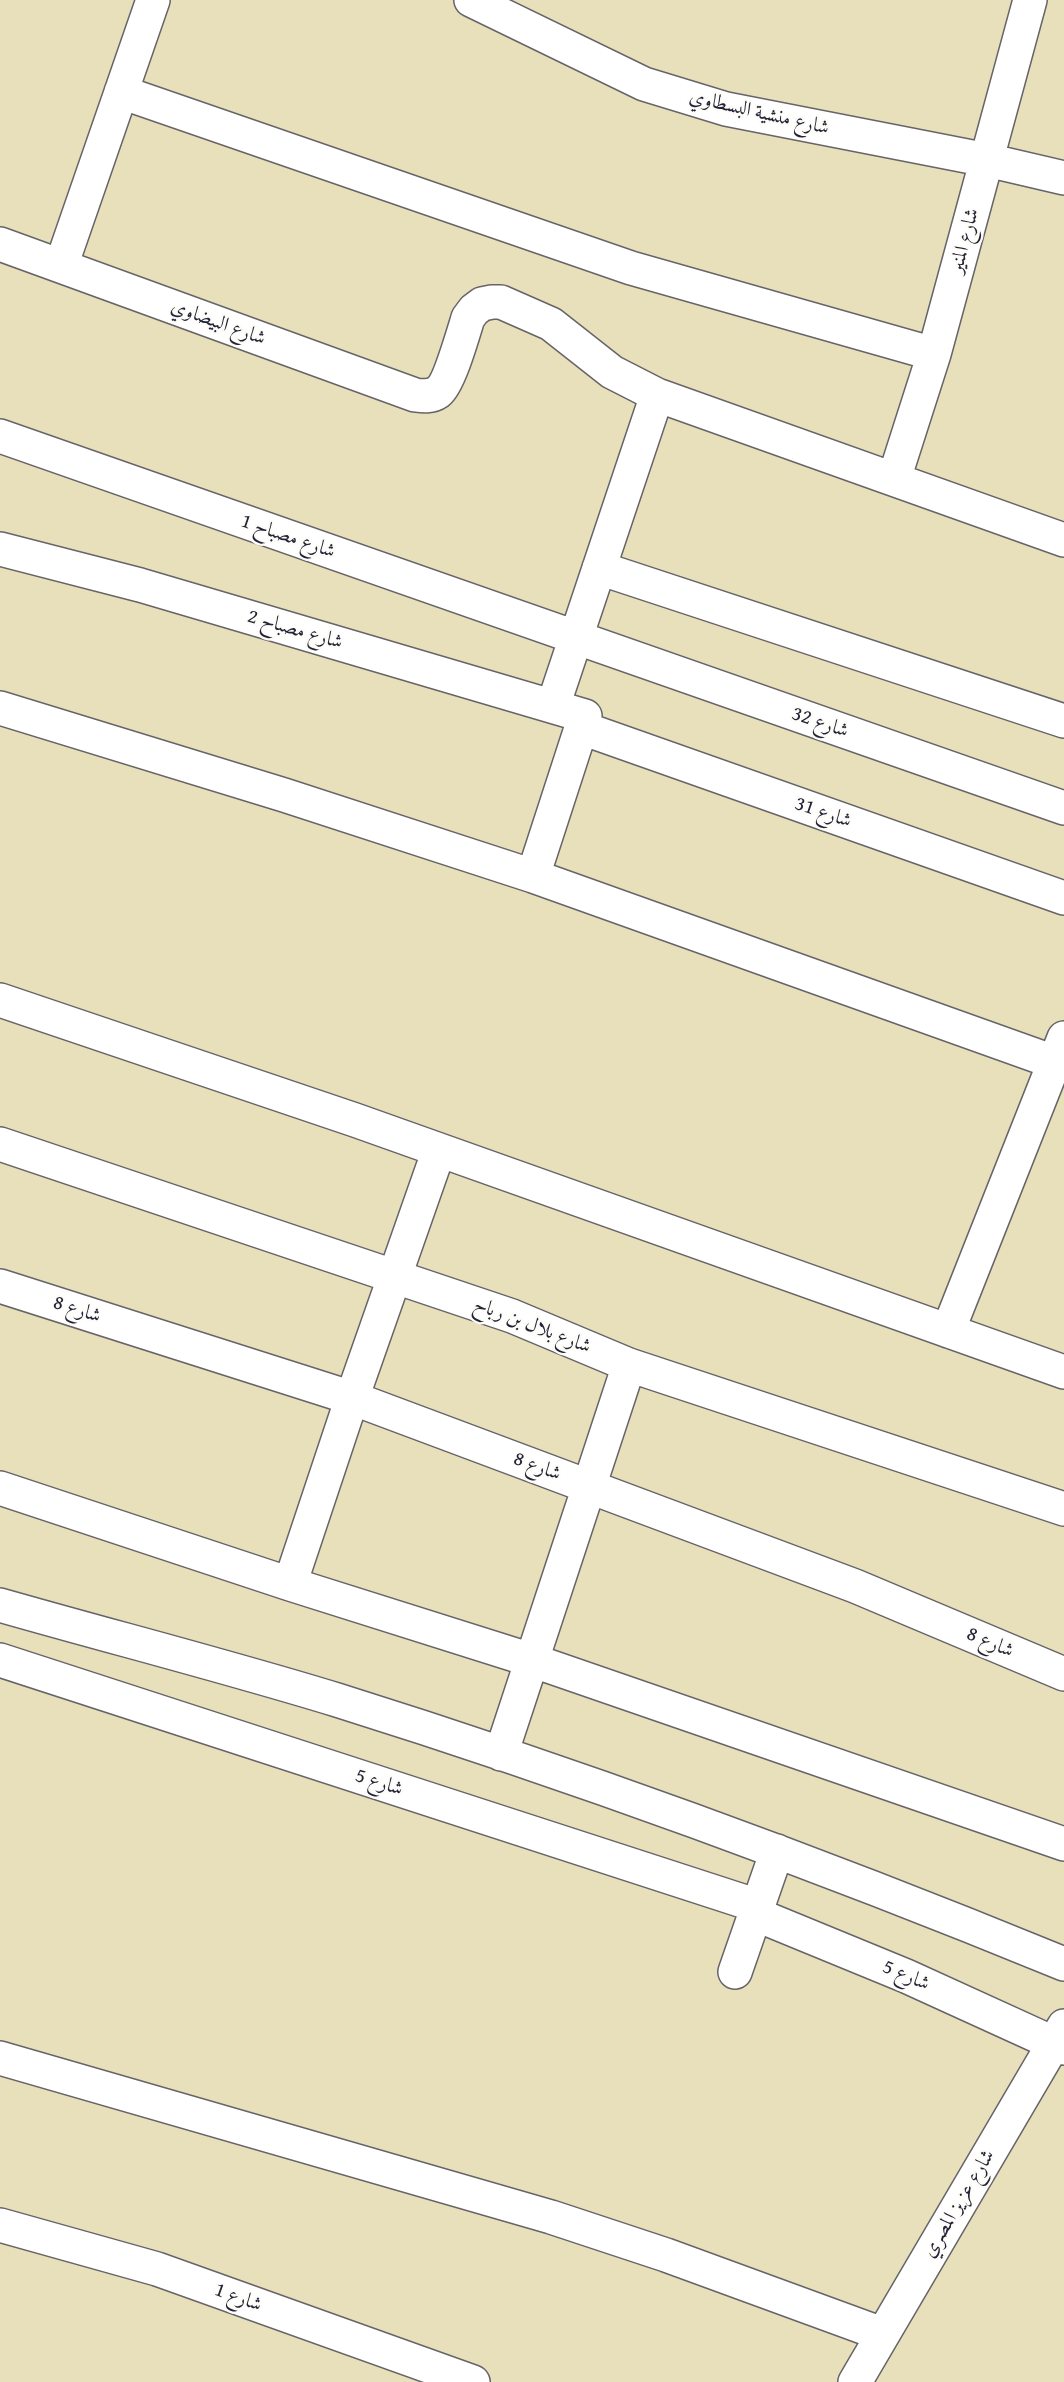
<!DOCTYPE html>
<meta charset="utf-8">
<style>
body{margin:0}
canvas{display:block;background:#e8e0bb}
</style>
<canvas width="1064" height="2382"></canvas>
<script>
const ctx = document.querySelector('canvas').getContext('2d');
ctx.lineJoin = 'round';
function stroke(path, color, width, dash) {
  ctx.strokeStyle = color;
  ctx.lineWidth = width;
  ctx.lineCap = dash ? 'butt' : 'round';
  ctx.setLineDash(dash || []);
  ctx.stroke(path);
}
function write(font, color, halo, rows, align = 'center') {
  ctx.font = font + ' "Gentium Book Plus",Amiri,serif';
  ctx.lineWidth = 4.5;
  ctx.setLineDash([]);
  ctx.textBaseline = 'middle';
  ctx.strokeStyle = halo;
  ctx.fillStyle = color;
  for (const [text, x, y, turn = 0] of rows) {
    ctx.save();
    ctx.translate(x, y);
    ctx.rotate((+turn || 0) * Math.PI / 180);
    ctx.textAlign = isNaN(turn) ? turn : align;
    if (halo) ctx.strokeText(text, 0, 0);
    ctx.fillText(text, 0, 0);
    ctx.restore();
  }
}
const minor = new Path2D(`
 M471,0L644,84L726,109L987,160L1064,178
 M121,92L631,268L934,354
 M0,244L415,395C423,396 431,397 438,392C449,384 463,334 468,318L474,310L482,304L492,302H501L551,324L612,372L657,395L1064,540
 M61,266L153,0
 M0,436L1064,808
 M894,479L934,354L1030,0
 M0,549L140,585L585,716L533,876
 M599,568L1064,721
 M553,706L657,395
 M0,708L284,795L533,876L1054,1062
 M582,728L1064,898
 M0,1000L355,1120L1064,1372
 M0,1144L512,1316L629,1365L1064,1509
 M0,1286L352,1398L855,1586L1064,1674
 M948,1331L1064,1038
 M0,1488L290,1584L531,1660L1064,1844
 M290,1584L352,1398L439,1150
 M0,1605C112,1637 226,1666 337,1700C583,1777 825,1866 1064,1964
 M0,1660L758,1906
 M501,1754L629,1365
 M755,1914L906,1976L1064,2048
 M735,1972L777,1851
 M0,2058L551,2217L666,2255L882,2334
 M0,2225L157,2269L473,2382
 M855,2382L1064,2026`);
const streetNames = [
 ["شارع منشية البسطاوي",759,113,13],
 ["شارع المنير",965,241,-75],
 ["شارع البيضاوي",218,323,20],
 ["شارع مصباح 1",288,537,19],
 ["شارع مصباح 2",295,630,16],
 ["شارع 32",820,723,19],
 ["شارع 31",823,813,19],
 ["شارع 8",77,1310,18],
 ["شارع بلال بن رباح",532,1326,21],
 ["شارع 8",537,1467,20],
 ["شارع 8",990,1643,23],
 ["شارع 5",379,1783,18],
 ["شارع 5",906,1976,23],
 ["شارع عزيز المصري",959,2204,-59],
 ["شارع 1",238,2298,20]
];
stroke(minor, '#676468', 36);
stroke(minor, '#fff', 33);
write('20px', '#22223b', '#fdfcf7', streetNames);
</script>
